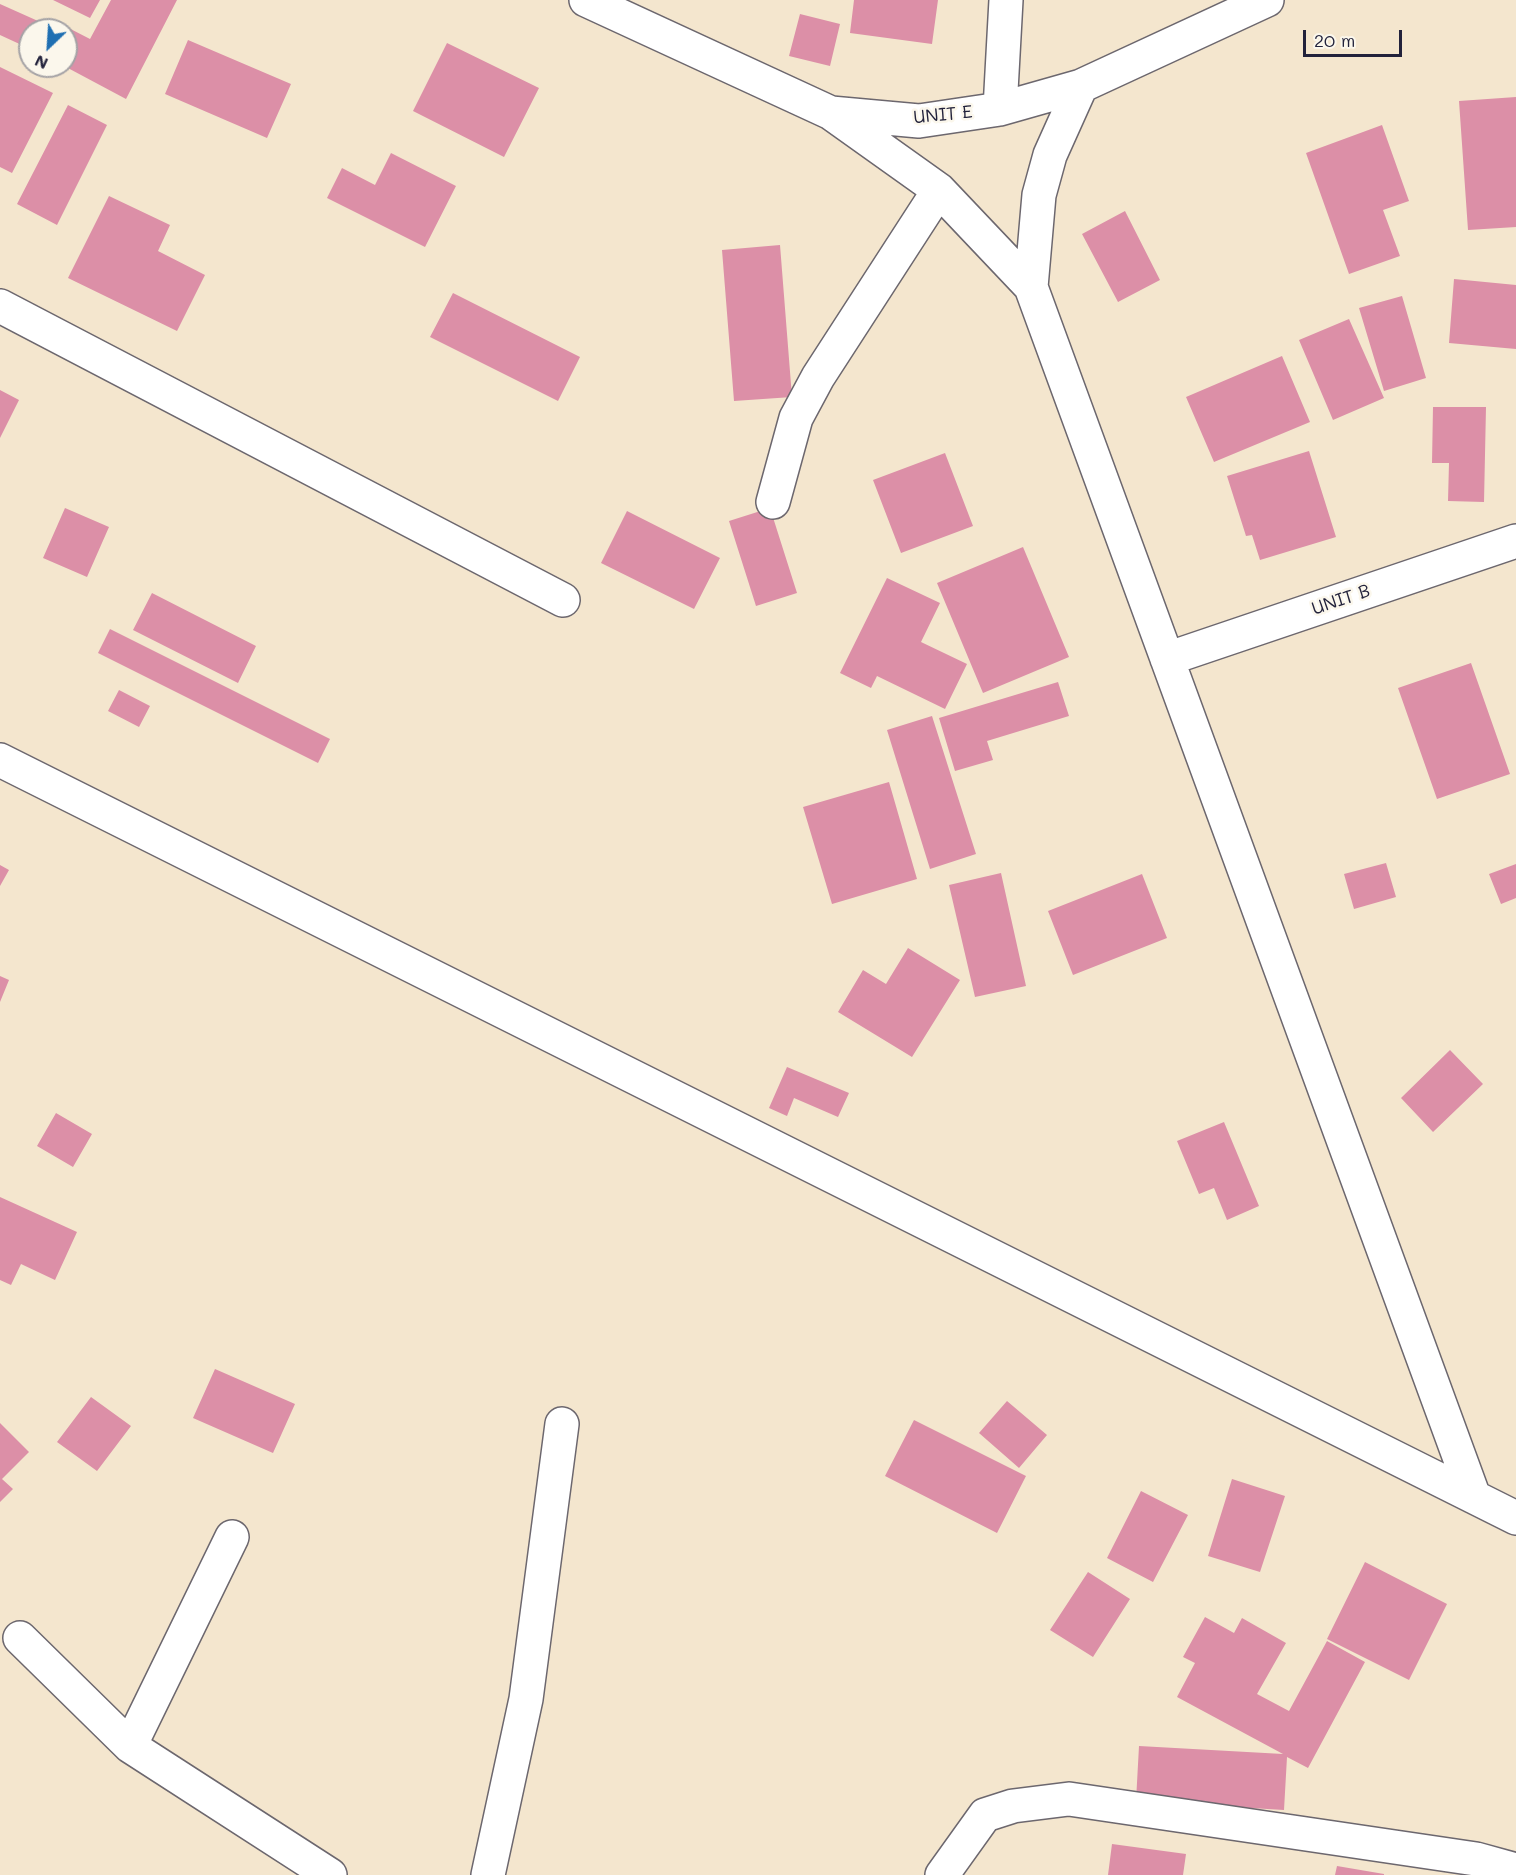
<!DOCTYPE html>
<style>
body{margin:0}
#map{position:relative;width:1516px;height:1875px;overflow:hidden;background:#f4e6ce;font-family:Mali,sans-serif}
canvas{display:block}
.north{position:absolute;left:18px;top:18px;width:60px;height:60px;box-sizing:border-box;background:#fbf7ec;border:2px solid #a4a2a5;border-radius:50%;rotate:205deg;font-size:16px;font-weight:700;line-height:24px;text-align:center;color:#22223b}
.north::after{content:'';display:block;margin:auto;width:21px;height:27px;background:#1f6fb2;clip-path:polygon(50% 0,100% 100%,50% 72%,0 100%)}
.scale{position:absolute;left:1303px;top:30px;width:99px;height:27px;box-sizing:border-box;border:3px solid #22223b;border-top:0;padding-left:8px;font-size:18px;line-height:21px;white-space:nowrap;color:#22223b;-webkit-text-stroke:4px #fbf7ec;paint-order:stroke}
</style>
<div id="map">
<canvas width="1516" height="1875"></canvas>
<div class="north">N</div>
<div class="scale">20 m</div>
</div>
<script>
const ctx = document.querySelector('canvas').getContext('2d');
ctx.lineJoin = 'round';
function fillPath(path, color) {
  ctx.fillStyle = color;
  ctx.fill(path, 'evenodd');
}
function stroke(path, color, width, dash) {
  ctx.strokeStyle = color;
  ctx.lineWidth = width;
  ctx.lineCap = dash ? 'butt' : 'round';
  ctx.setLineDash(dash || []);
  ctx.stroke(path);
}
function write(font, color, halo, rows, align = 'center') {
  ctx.font = font + ' Mali,sans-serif';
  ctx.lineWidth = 5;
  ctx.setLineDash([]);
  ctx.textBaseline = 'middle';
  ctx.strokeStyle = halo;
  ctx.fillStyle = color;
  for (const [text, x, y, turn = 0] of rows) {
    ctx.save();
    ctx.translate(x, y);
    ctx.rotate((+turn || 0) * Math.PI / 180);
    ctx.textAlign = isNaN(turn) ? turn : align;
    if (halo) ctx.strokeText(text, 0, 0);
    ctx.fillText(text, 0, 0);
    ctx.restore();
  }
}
const building = new Path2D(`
 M53,0H100L90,18Z
 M111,0H177L126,99L66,67V30H50L55,21L90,39Z
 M854,0H938L932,44L850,33Z
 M0,4L38,21L34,30H30L26,47L0,35Z
 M800,14L840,24L830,66L789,56Z
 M188,40L291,84L267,138L165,94Z
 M447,43L539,88L504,157L413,111Z
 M0,67L53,93L12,173L0,167Z
 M1516,97V227L1468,230L1459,101Z
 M68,105L107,125L57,225L17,204Z
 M1382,125L1409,201L1383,210L1400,256L1349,274L1306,153Z
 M391,153L456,186L425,247L327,198L342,168L375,185Z
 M109,196L170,225L158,251L205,275L177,331L68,278Z
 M1125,211L1160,280L1118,302L1082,234Z
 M780,245L792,397L734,401L722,250Z
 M1454,279L1516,285V349L1449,343Z
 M453,293L580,357L558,401L430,337Z
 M1402,296L1426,378L1384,391L1359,308Z
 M1349,319L1384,398L1333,420L1299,340Z
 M1282,356L1310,422L1214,462L1186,397Z
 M0,390L19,400L0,438Z
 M1433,407H1486L1484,502L1448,501L1449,463H1432Z
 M1309,451L1336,537L1260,560L1252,535L1246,536L1227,476Z
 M945,453L973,526L901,553L873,480Z
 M65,508L109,527L87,577L43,558Z
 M770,508L797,593L756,606L729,521Z
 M627,511L720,558L694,609L601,563Z
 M1023,547L1069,657L983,693L937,583Z
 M887,578L940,603L921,642L967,664L945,709L877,676L871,688L840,673Z
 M152,593L256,646L238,683L133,630Z
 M110,629L330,739L318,763L98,653Z
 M1471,663L1510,774L1437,799L1398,688Z
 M1058,682L1069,716L987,741L993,760L955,771L939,718Z
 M119,690L150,706L139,727L108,711Z
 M932,716L976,854L930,869L887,730Z
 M889,782L917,879L832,904L803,807Z
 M1386,863L1396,897L1354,909L1344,874Z
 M1516,864V898L1501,904L1489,874Z
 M0,865L9,870L0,886Z
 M1001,873L1026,986L975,997L949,885Z
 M1142,874L1167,938L1073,975L1048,911Z
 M908,948L960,980L912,1057L838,1012L863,970L886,984Z
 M0,976L9,980L0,1002Z
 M1450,1050L1483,1084L1433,1132L1401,1098Z
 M787,1067L849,1093L838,1117L794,1098L787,1116L769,1108Z
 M56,1113L92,1134L73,1167L37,1146Z
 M1224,1122L1259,1206L1227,1220L1214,1188L1199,1194L1177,1141Z
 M0,1197L77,1232L55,1280L21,1264L11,1285L0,1280Z
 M215,1369L295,1404L273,1453L193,1418Z
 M91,1397L131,1426L97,1471L57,1442Z
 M1007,1401L1047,1435L1019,1468L979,1433Z
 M914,1420L1026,1476L997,1533L885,1476Z
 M0,1423L29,1452L2,1479L13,1489L0,1502Z
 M1232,1479L1285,1496L1260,1572L1208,1556Z
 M1141,1491L1188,1515L1153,1582L1107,1558Z
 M1365,1562L1447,1604L1409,1680L1327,1639Z
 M1088,1572L1130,1599L1093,1657L1050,1630Z
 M1205,1617L1234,1633L1242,1618L1286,1643L1257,1694L1289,1711L1327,1641L1365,1662L1308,1768L1287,1757L1284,1810L1136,1801L1139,1746L1283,1754L1177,1697L1195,1663L1183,1657Z
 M1112,1844L1186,1854L1183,1875H1108Z
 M1337,1866L1384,1874V1875H1335Z`);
const minor = new Path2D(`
 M586,0L831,113L919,121L1000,109L1081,86L1267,0
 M1000,109L1006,0
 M831,113L939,190L1031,287L1474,1497
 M1031,287L1039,195L1050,155L1081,86
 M0,306L563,600
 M773,502L796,418L818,377L939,190
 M1167,659L1516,541
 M0,760L1516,1518
 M20,1638L130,1746L330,1875
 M130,1746L232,1537
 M488,1875L526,1699L562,1424
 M942,1875L985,1815L1013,1806L1069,1799L1476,1859L1516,1870`);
const streetNames = [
 ["UNIT E",943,115,-6],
 ["UNIT B",1341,600,-19]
];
fillPath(building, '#dc8fa7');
stroke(minor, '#6c676e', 36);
stroke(minor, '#fff', 33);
write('18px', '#22223b', '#fbf7ec', streetNames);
</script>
